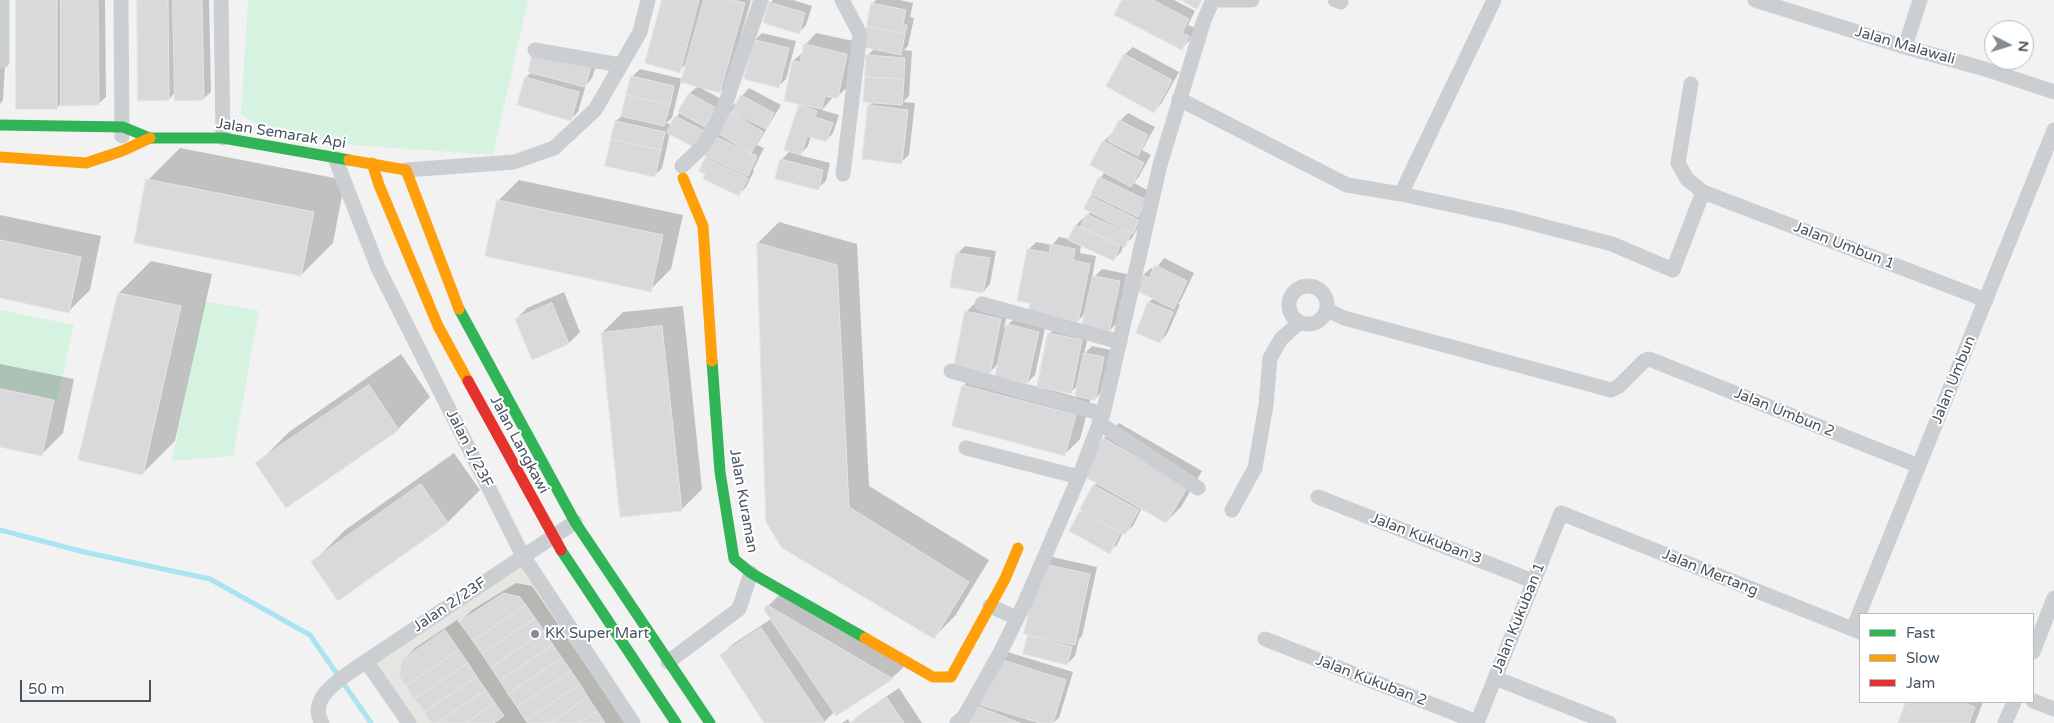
<!DOCTYPE html>
<style>
body{margin:0}
#map{position:relative;width:2054px;height:723px;overflow:hidden;background:#f3f2f2;font-family:"Varela Round",sans-serif}
canvas{display:block}
.legend{position:absolute;left:1859px;top:613px;width:175px;height:90px;box-sizing:border-box;background:#fff;border:1px solid #b6bbc0;margin:0;padding:6px 9px;list-style:none;font-size:15px;color:#485561}
.legend li{display:flex;align-items:center;gap:10px;height:25px}
.legend b{width:25px;border:1px solid #b6bbc0}
.north{position:absolute;left:1984px;top:20px;width:50px;height:50px;box-sizing:border-box;background:#fff;border:1px solid #b6bbc0;border-radius:50%;rotate:95deg;font-size:14px;font-weight:700;line-height:20px;text-align:center;color:#485561}
.north::after{content:'';display:block;margin:auto;width:18px;height:22px;background:#848c94;clip-path:polygon(50% 0,100% 100%,50% 72%,0 100%)}
.scale{position:absolute;left:20px;top:680px;width:131px;height:22px;box-sizing:border-box;border:2px solid #485561;border-top:0;padding-left:6px;font-size:15px;line-height:18px;white-space:nowrap;color:#485561;-webkit-text-stroke:4px #fff;paint-order:stroke}
</style>
<div id="map">
<canvas width="2054" height="723"></canvas>
<ul class="legend">
<li><b style="height:6px;background:#30b455"></b>Fast</li>
<li><b style="height:6px;background:#ff9f0a"></b>Slow</li>
<li><b style="height:6px;background:#e5322d"></b>Jam</li>
</ul>
<div class="north">N</div>
<div class="scale">50 m</div>
</div>
<script>
const ctx = document.querySelector('canvas').getContext('2d');
ctx.lineJoin = 'round';
function fillPath(path, color) {
  ctx.fillStyle = color;
  ctx.fill(path, 'evenodd');
}
function stroke(path, color, width, dash) {
  ctx.strokeStyle = color;
  ctx.lineWidth = width;
  ctx.lineCap = dash ? 'butt' : 'round';
  ctx.setLineDash(dash || []);
  ctx.stroke(path);
}
function write(font, color, halo, rows, align = 'center') {
  ctx.font = font + ' "Varela Round",sans-serif';
  ctx.lineWidth = 4;
  ctx.setLineDash([]);
  ctx.textBaseline = 'middle';
  ctx.strokeStyle = halo;
  ctx.fillStyle = color;
  for (const [text, x, y, turn = 0] of rows) {
    ctx.save();
    ctx.translate(x, y);
    ctx.rotate((+turn || 0) * Math.PI / 180);
    ctx.textAlign = isNaN(turn) ? turn : align;
    if (halo) ctx.strokeText(text, 0, 0);
    ctx.fillText(text, 0, 0);
    ctx.restore();
  }
}
const commercial = new Path2D(`
 M521,566L625,723H417L376,663Z`);
const green = new Path2D(`
 M248,0H528L493,155L353,145L269,131L241,115Z
 M204,301L259,311L233,456L172,461Z
 M0,310L74,325L57,400L0,387Z`);
const shadow = new Path2D(`
 M17,0H105L106,97L98,104L62,102L57,108Z
 M138,0H209L211,92L203,99L176,92L169,99Z
 M664,0H751L727,84L720,92L701,88L723,100L709,122L714,124L698,147L670,133L662,168L654,176L616,121L623,115L632,77L640,69L683,79L688,62L679,71ZM681,81L698,86L690,93L673,125L666,123L672,118Z
 M773,0H793L812,6L806,25L799,32L770,3Z
 M876,0H900L913,3L910,17L914,18L908,46L904,50L912,51L909,96L903,102L915,103L909,155L901,162L869,106L874,101L867,56L875,48L872,4Z
 M1123,0H1174L1195,11L1188,25L1195,28L1189,41L1182,48Z
 M762,33L796,41L786,79L778,87L755,40Z
 M816,33L858,42L849,85L837,97L834,96L822,110L839,115L833,133L826,141L811,136L808,146L799,155L830,163L826,181L818,188L781,160L790,151L800,106L802,104L793,61L803,52L805,45Z
 M1133,47L1179,72L1161,104L1154,111L1108,86L1125,54Z
 M598,59L592,78L586,85L578,112L571,119L519,104L526,77L532,72Z
 M0,65H5L3,100L0,104Z
 M749,88L781,105L757,145L764,148L753,170L754,171L746,187L739,195L707,173L706,159L728,111L735,103L737,105L742,96Z
 M1128,113L1155,127L1142,150L1151,155L1138,178L1134,183L1153,193L1140,225L1132,238L1124,245L1121,252L1113,260L1081,245L1080,253L1096,256L1092,279L1102,269L1127,274L1116,324L1109,331L1086,312L1078,321L1031,302L1029,249L1036,242L1052,245L1059,237L1070,239L1076,225L1083,218L1085,219L1091,211L1085,208L1100,178L1105,172L1091,165L1104,141L1111,134L1113,135L1120,121Z
 M180,148L345,180L333,243L301,275L148,180Z
 M519,180L683,215L671,269L650,290L498,201Z
 M0,215L101,236L90,290L69,311L0,297Z
 M779,222L857,244L869,486L989,560L955,616L934,637L767,522L758,243Z
 M965,246L996,251L990,284L983,292L952,286L958,253Z
 M1164,258L1194,273L1181,300L1178,304L1180,305L1167,334L1160,342L1137,332L1149,302L1154,298L1137,289L1143,275L1151,268L1155,270Z
 M151,261L212,274L175,441L143,473L80,460L119,293Z
 M564,292L580,332L569,343L516,319L527,308Z
 M974,304L1008,311L1004,328L1015,318L1046,324L1035,375L1026,384L1039,387L1049,334L1057,326L1089,333L1084,354L1092,346L1111,350L1102,391L1095,399L1091,398L1080,439L1065,454L963,386L979,370L966,312ZM1000,362L996,376L988,374ZM1079,384L1076,397L1055,391L1056,389L1071,392Z
 M683,306L702,489L681,510L602,333L623,312Z
 M401,354L430,397L398,429L286,506L257,464L289,432Z
 M0,364L74,379L63,433L42,454L0,446Z
 M1119,423L1202,471L1181,507L1166,522L1142,508L1133,526L1125,533L1123,532L1117,545L1109,552L1081,512L1083,510L1081,508L1097,482L1083,475L1104,438Z
 M454,453L480,490L448,522L338,599L313,562L345,530Z
 M1048,556L1097,567L1082,636L1079,639L1075,656L1067,664L1024,653Z
 M516,583L532,586L625,723H432L403,660L415,648L457,620L459,623L472,610Z
 M783,591L907,664L892,678L836,714L834,712L823,723H766L721,655L733,644L771,619L768,606Z
 M1004,651L1073,672L1059,718L1053,723H968Z
 M899,688L922,723H851L858,716Z
 M1908,702H1983L1975,723H1899Z
 M848,719L850,723H842Z`);
const stream = new Path2D(`
 M0,530L84,552L210,579L310,635L371,723`);
const building = new Path2D(`
 M16,0H57V109H16Z
 M61,0H98L99,105L61,106Z
 M137,0H168L169,100L138,101Z
 M173,0H202L204,100L175,101Z
 M662,0H699L680,73L645,63Z
 M704,0H733L745,3L720,93L681,82Z
 M1122,0H1153L1189,19L1182,33L1189,36L1182,50L1114,15Z
 M1181,0H1202L1197,9Z
 M769,2L805,13L799,34L763,23Z
 M871,3L906,10L903,25H907L905,34L867,26Z
 M867,26L905,34L901,55L863,47Z
 M754,40L789,48L779,88L744,79Z
 M804,44L847,54L838,98L825,96L822,109L784,101L792,61L800,62Z
 M533,51L591,67L585,87L528,72Z
 M1124,54L1172,80L1154,113L1106,86Z
 M866,55L905,58L904,79L865,77Z
 M631,76L674,86L670,105L626,95Z
 M525,77L579,92L571,121L517,105Z
 M865,77L904,79L902,105L863,102Z
 M689,93L716,108L705,127L678,112Z
 M626,95L670,105L664,126L621,116Z
 M741,95L774,113L766,129L732,112Z
 M799,105L817,111L815,117L833,123L826,142L807,136L801,155L784,150Z
 M868,105L908,110L902,164L862,159Z
 M727,110L763,132L751,153L714,131Z
 M675,116L707,132L698,149L667,133Z
 M1119,120L1148,135L1138,156L1108,141Z
 M615,121L665,132L661,150L611,139Z
 M714,136L757,156L748,176L705,156Z
 M611,139L661,150L655,177L605,166Z
 M1103,141L1144,163L1131,187L1090,165Z
 M705,158L748,178L739,196L703,179L705,174L699,171Z
 M780,159L823,170L819,190L775,179Z
 M1099,177L1146,200L1138,217L1091,194Z
 M146,179L314,212L301,276L134,243Z
 M1090,196L1139,220L1133,234L1084,209Z
 M497,200L663,235L651,292L485,256Z
 M1086,214L1131,234L1125,247L1081,227Z
 M1075,225L1120,246L1114,261L1068,240Z
 M0,240L81,257L69,313L0,298Z
 M757,243L837,265L849,507L969,582L934,639L782,548L766,522Z
 M1051,244L1075,249L1073,260L1090,264L1078,322L1028,312L1030,303L1017,301L1027,249L1049,253Z
 M956,253L990,258L983,293L950,287Z
 M1155,265L1187,281L1174,309L1135,290L1142,275L1149,278Z
 M1093,276L1120,281L1109,333L1082,326Z
 M118,293L181,306L143,475L78,460Z
 M1148,302L1173,312L1160,343L1136,333Z
 M552,303L569,344L532,360L515,319Z
 M965,311L1001,319L990,374L954,366Z
 M1007,324L1039,332L1027,384L995,377Z
 M662,326L682,511L620,517L601,333Z
 M1048,333L1082,340L1071,394L1037,387Z
 M1084,353L1104,357L1095,400L1075,396Z
 M369,385L399,430L286,508L255,463Z
 M962,385L1076,415L1065,456L952,426Z
 M0,389L54,400L42,456L0,447Z
 M1103,438L1188,486L1166,523L1082,475Z
 M421,484L448,523L338,601L311,562Z
 M1093,485L1139,510L1125,535L1080,509Z
 M1080,511L1120,533L1110,554L1069,531Z
 M1039,563L1090,574L1075,645L1024,634Z
 M504,593L520,597L526,605L473,641L459,622Z
 M526,605L535,618L482,654L473,641Z
 M767,605L893,679L836,716L764,610Z
 M535,618L544,631L491,668L482,654Z
 M761,628L825,723H764L720,655Z
 M445,630L459,650L406,686L399,676L402,660Z
 M544,631L553,645L500,681L491,668Z
 M1028,635L1072,647L1067,665L1023,654Z
 M553,645L562,658L508,694L500,681Z
 M459,650L468,663L415,699L406,686Z
 M562,658L571,671L517,707L508,694Z
 M996,658L1066,680L1053,723H1040L981,705Z
 M468,663L477,677L424,712L415,699Z
 M571,671L580,684L526,721L517,707Z
 M477,677L486,690L437,723H431L424,712Z
 M580,684L588,697L551,723H528L526,721Z
 M486,690L495,703L466,723H437Z
 M588,697L597,711L579,723H551Z
 M887,698L904,723H850Z
 M1906,702H1961L1975,707L1969,723H1898Z
 M495,703L504,716L494,723H466Z
 M974,705L1020,723H967Z
 M597,711L605,723H579Z`);
const street = new Path2D(`
 M121,0L122,136
 M221,0L223,138
 M842,0L860,34L843,174
 M1220,0H1252
 M1335,0L1341,2
 M1755,0L1905,47L1985,69L2054,92
 M1905,47L1920,0
 M535,50L620,65
 M0,61H2V0
 M1691,84L1678,163L1687,179L1703,192L1986,300
 M1179,99L1347,185L1401,194L1508,217L1612,244L1673,270L1703,192
 M335,158L378,268L523,556L633,723
 M682,166L702,147L715,127L726,102L761,0
 M406,170L514,162L554,148L595,110L640,32L648,0
 M1401,194L1494,0
 M1289 305a19 19 0 1 1 38 0a19 19 0 1 1-38 0Z
 M982,304L1120,342
 M1327,310L1344,318L1611,390L1619,386L1644,361L1649,359L1919,466
 M951,371L1103,414
 M1099,423L1198,488
 M966,448L1079,477
 M1318,497L1533,581
 M1232,510L1255,468L1266,405L1270,358L1281,339L1300,322
 M990,606L1017,618
 M1853,629L2054,130
 M1265,639L1477,722
 M2033,652L2054,598
 M366,661L409,723
 M668,662L739,609L751,573
 M1495,678L1609,723
 M2033,701L2054,709
 M322,723C307,699 340,679 356,668L575,522
 M957,723L964,717L1000,653L1025,602L1079,477L1103,414L1160,165L1204,20L1213,0
 M1477,723L1561,513L1860,632
 M2005,723L2014,702`);
const fast = new Path2D(`
 M0,125L123,127L150,138H223L349,160
 M459,309L575,522L710,723
 M712,361L720,472L734,559L751,573L865,638
 M561,550L676,723`);
const slow = new Path2D(`
 M0,157L86,163L122,151L150,138
 M349,160L406,170L459,309
 M372,163L379,185L438,326L468,381
 M683,178L703,226L712,361
 M865,638L933,677H951L1005,579L1018,548`);
const jam = new Path2D(`
 M468,381L561,550`);
const markers = [
 [535,634,5,"#848c94"]
];
const streetNames = [
 ["Jalan Malawali",1905,46,16],
 ["Jalan Semarak Api",281,134,9],
 ["Jalan Umbun 1",1844,246,21],
 ["Jalan Umbun",1954,380,-68],
 ["Jalan Umbun 2",1784,413,22],
 ["Jalan Langkawi",519,445,62],
 ["Jalan 1/23F",469,449,63],
 ["Jalan Kuraman",743,501,80],
 ["Jalan Kukuban 3",1426,539,21],
 ["Jalan Mertang",1710,573,22],
 ["Jalan 2/23F",450,605,-34],
 ["Jalan Kukuban 1",1519,618,-68],
 ["Jalan Kukuban 2",1371,681,21]
];
const poiNames = [
 ["KK Super Mart",545,634]
];
fillPath(commercial, '#e6e5e1');
fillPath(green, '#d6f3e1');
fillPath(shadow, '#0003');
stroke(stream, '#aae3f2', 5);
fillPath(building, '#d9d9db');
stroke(building, '#e4e4e5', 1);
stroke(street, '#cccfd2', 15);
stroke(fast, '#30b455', 11);
stroke(slow, '#ff9f0a', 11);
stroke(jam, '#e5322d', 11);
for (const [x, y, r, color] of markers) {
  const dot = new Path2D();
  dot.arc(x, y, r, 0, 2 * Math.PI);
  ctx.fillStyle = color;
  ctx.fill(dot);
  stroke(dot, '#fff', 2);
}
write('15px', '#485561', '#fff', streetNames);
write('15px', '#485561', '#fff', poiNames, 'left');
</script>
